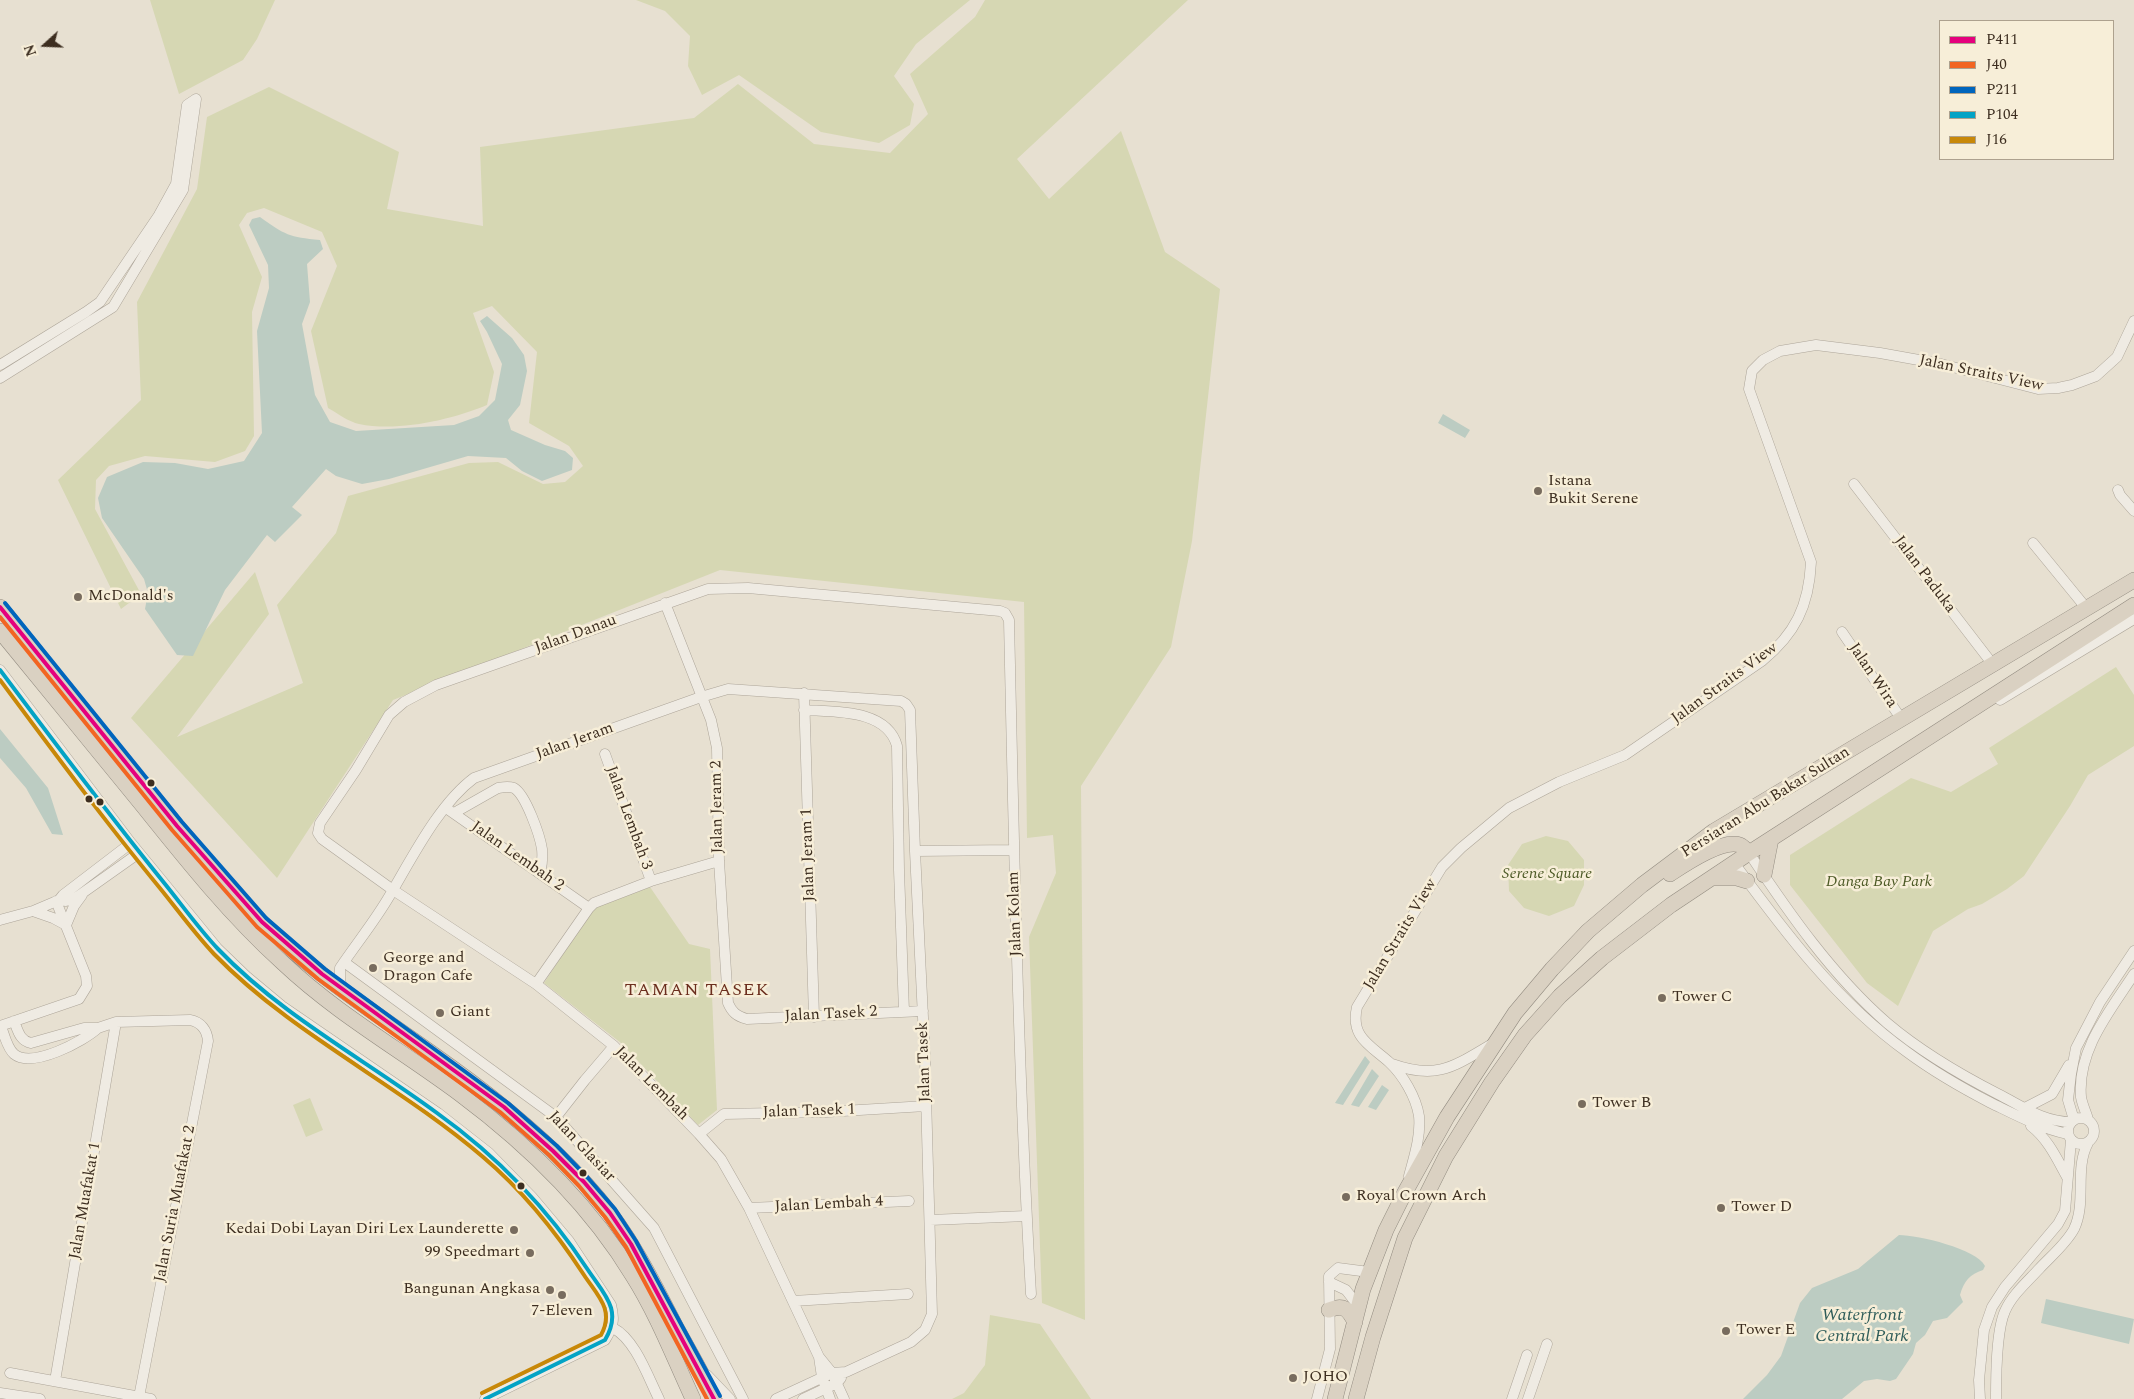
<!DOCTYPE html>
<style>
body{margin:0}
#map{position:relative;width:2134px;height:1399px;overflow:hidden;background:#e7e0d1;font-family:Spectral,serif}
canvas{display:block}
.legend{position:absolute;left:1939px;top:20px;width:175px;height:140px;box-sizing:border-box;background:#f7eed8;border:1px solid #ada18e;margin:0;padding:6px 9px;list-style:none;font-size:15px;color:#3d2e20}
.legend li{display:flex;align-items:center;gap:10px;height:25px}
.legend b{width:25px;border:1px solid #ada18e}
.north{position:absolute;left:20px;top:20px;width:50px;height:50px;-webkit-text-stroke:4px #f7eed8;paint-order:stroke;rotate:250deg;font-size:14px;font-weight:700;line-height:20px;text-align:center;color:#3d2e20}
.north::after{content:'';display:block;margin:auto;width:18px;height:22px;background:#3d2e20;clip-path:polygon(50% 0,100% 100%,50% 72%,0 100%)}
</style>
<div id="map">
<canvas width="2134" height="1399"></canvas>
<ul class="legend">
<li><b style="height:6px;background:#e5007d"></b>P411</li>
<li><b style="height:6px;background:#f26522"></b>J40</li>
<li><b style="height:6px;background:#0065bd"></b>P211</li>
<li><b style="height:6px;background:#03a3c5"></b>P104</li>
<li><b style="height:6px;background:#c88808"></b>J16</li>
</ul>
<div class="north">N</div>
</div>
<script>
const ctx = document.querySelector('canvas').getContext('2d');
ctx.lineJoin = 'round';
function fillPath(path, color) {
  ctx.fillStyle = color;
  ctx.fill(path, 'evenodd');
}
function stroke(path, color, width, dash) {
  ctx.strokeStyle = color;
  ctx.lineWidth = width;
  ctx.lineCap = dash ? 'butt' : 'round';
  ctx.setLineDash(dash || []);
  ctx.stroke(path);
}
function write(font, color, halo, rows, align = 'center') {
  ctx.font = font + ' Spectral,serif';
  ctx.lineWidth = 5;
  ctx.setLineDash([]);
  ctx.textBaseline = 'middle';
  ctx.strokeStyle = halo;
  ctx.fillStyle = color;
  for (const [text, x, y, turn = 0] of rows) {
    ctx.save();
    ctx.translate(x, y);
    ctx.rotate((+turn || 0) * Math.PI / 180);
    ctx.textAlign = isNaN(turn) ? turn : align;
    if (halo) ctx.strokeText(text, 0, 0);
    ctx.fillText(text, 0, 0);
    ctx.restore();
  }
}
const green = new Path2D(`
 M150,0H275L257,39L243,60L179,94Z
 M636,0H970L916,44L894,76L914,104L910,125L879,143L821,132L739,75L702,95L688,66L690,36L665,11Z
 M985,0H1188L1017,159L1049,199L1121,131L1165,252L1220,289L1192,541L1171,647L1081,786L1085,1320L1042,1303L1029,937L1056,873L1053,835L1027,838L1024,602L720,570L393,700L277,878L131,718L255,572L269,614L177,737L303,683L277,605L336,533L348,496L469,463L498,462L543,484L565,482L583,466L569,446L529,423L537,352L492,306L473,313L494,372L487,405C451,420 398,432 359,424C349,422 337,413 328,408L311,331L337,266L322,232L264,208L247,213L239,225L262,277L252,312L254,436L245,451L215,462L145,456L109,466L96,480L95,509L141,594L121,609L58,480L141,400L137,302L197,189L207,117L269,87L399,152L387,209L483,226L480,147L694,118L738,84L814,144L890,153L928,114L910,74L975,17Z
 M2116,667L2134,695V746L2088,775L2070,806L2024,876L2007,889L1982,904L1968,909L1933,931L1898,1006L1867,983L1790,885V855L1911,778L1951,792L1998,764L1989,748Z
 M1546,836L1568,841L1584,860V885L1574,906L1549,916L1524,908L1509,891L1508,865L1522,844Z
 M650,887L689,944L710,949L717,1110L698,1125L621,1043L544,983L593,908Z
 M310,1098L323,1130L306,1137L293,1105Z
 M990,1315L1040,1324L1091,1399H952L964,1393L985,1365Z`);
const water = new Path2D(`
 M260,217C285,235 289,237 320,240L323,249L307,264L310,302L302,324L315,395L330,422L356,431L454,425L479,416L495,400L502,364L487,332L480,321L487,316L512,338L524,355L527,371L520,405L508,420L511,430L545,445L565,451L573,458L572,470L542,481L522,471L506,458L468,456L389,479L362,484L336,476L326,469L292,507L302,515L275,542L267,535L225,590L193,656L177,655L145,609L148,593L144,579L102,518L98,498L107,477L143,462L175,463L208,469L244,461L262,433L257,331L269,288L268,265L249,225L252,219Z
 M1443,414L1470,430L1465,438L1438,423Z
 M0,729L48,788L63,835L52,834L26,788L0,758Z
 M1365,1056L1370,1062L1343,1105L1335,1103Z
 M1372,1069L1379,1076L1359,1107L1351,1105Z
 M1382,1085L1389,1090L1376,1110L1368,1107Z
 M1899,1235C1918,1235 1977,1249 1985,1266L1983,1270C1970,1274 1964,1281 1960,1295L1963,1302L1947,1318L1933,1321L1925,1335L1916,1343L1913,1354L1896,1379L1890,1381L1877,1379L1864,1381L1842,1399H1743L1767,1375L1781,1356L1800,1303L1812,1288L1858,1269Z
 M2046,1299L2134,1319L2129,1344L2041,1323Z`);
const minor = new Path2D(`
 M0,365L86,312L100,302L159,215L176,184L187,105L196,99
 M0,378L113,307L183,190L196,99
 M1854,484L1994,666
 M2118,490L2120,495L2134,511
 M2033,543L2087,609
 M665,603L711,720L717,748L719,861L728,1003C732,1012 736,1016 747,1019L923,1011
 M1842,632L1902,720
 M0,670L131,843L217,948L246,976L282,1006L438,1113L489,1153L532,1197L569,1241L611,1305C615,1320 613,1327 605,1340L485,1399
 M804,693L814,1017
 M2000,700L2134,619
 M804,710C835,712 887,709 897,746L899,870L904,1012
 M605,754L651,881
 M446,808L589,908
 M454,813L498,788C504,787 508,786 514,788C526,795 540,836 542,849C543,858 542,865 540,873
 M915,851L1014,850
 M1749,853C1789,913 1832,975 1887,1023C1920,1051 1959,1074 1998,1094C2022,1106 2043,1122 2071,1122
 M1734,863C1784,931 1837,1002 1907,1052C1934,1072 1962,1088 1991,1103C2016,1115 2040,1128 2068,1134
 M59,900L63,895L131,843
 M33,911L53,918L66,925
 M0,920L33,911L59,900L66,901L74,899L139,853
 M66,925L74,906L82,895
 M344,962L556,1117L654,1228L743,1399
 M536,984L589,908L594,903L651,881L719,861
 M343,991L340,980V968C356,944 375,921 390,895C412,858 439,804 474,778L701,697L728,689L901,701L906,704L910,710L915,851L925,1059L932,1314L925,1330L911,1342L846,1372L832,1373L776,1399
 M14,1021C18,1031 20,1041 31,1043L84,1028H98L116,1022L190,1020C201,1022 207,1030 208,1041L139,1397
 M0,1026L79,999L87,986L86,976L56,901
 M1,1026C4,1034 7,1048 14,1054C32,1069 84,1041 98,1028
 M1392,1064C1437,1080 1453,1067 1492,1044
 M2023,1109L2052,1094L2069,1065
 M556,1117L585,1080L614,1046
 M2068 1131a13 13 0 1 1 26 0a13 13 0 1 1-26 0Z
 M2088,1119C2086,1112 2082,1104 2081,1097C2077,1050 2110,1011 2134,974
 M2074,1120L2068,1100L2071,1074L2076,1048L2100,1002L2134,951
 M2031,1126C2048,1139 2057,1159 2067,1177
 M699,1134L724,1114L826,1112L926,1106
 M1409,1176C1414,1157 1421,1136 1419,1116C1416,1097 1403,1075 1389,1062C1370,1045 1350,1037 1357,1007L1442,867L1461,848L1509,808L1559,782L1625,755L1762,661C1795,634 1809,606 1811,562L1749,389L1752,371L1763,360L1780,351L1816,345L1880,353L1941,364L2038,389L2058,388L2072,385L2096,376L2117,357L2134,321
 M749,1208L909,1201
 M930,1220L1026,1216
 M1329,1282L1346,1290L1359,1307
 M793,1301L908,1294
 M613,1328C635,1339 648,1377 659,1399
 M819,1357L822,1377L830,1399
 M10,1373L151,1399
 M707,1375L730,1399
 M55,1381L116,1022
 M0,1393L40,1399
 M803,1399L837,1383L841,1378
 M844,1399L832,1373L819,1357L749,1208L721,1159L699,1134L614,1046L536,984L393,890L322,839L318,833L320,823L356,770L389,715L404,702L436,685L708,589L748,588L1000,611L1005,613L1009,620C1014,844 1018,1070 1031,1294
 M1317,1399L1330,1349L1329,1276L1338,1268L1369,1272
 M1512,1399L1527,1355
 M1528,1399L1547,1344
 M1980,1399L1979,1380L1984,1330L1992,1307L2005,1287L2058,1224L2065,1211L2071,1140
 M1996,1399C1996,1377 1996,1331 2005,1311C2012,1295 2027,1282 2039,1269C2050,1257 2066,1244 2074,1229C2087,1202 2074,1169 2088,1143`);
const highway = new Path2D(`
 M0,607C59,680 117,754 177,826C209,863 239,902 275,935C335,990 405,1032 470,1081C515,1115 561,1154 598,1198C631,1237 653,1282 676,1327C689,1351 703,1374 714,1399
 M0,631C48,689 95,748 143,806C187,861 231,916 283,963C337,1014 401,1050 460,1094C527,1144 590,1205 633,1276C657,1314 674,1358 693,1399
 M1670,874C1685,864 1722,839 1740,845C1743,846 1746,850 1749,853
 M1764,875L1771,839
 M1712,878H1737L1747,881
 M1329,1310C1344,1304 1348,1309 1355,1322
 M1335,1399L1363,1289L1386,1230L1404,1194L1447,1117L1515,1013L1552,969L1588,931L1642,885L1714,831L2134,580
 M1356,1399L1373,1337L1405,1238L1446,1156L1492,1082L1525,1035L1560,996L1602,958L1671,905L1749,853L2134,605`);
const bus1 = new Path2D(`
 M0,607L177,826L262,922L322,974L504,1107L553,1151L584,1182L610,1213L631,1244L714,1399`);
const bus2 = new Path2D(`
 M0,617L172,830L257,927L318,979L500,1112L549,1155L579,1186L605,1217L626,1247L707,1399`);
const bus3 = new Path2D(`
 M5,603L182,822L266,918L325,969L508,1103L557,1146L588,1178L615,1209L636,1241L720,1396`);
const bus4 = new Path2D(`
 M0,670C54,742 108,814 165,884C182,905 199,929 218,949C281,1015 364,1059 437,1113C497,1156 548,1209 588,1270C604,1294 623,1310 605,1340L485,1399`);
const bus5 = new Path2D(`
 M0,680C52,750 104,820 159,887C177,909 194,933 214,954C293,1035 398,1084 483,1157C522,1190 556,1232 584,1275C597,1295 615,1310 601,1335L482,1393`);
const markers = [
 [1538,491,5,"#786c5e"],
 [78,597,5,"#786c5e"],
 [151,783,4.5,"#3d2e20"],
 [89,799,4.5,"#3d2e20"],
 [100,802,4.5,"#3d2e20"],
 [373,968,5,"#786c5e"],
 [1662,998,5,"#786c5e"],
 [440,1013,5,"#786c5e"],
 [1582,1104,5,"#786c5e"],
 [583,1173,4.5,"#3d2e20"],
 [521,1186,4.5,"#3d2e20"],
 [1346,1197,5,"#786c5e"],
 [1721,1208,5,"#786c5e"],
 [514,1230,5,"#786c5e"],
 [530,1253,5,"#786c5e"],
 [550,1290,5,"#786c5e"],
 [562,1295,5,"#786c5e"],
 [1726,1331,5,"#786c5e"],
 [1293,1378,5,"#786c5e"]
];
const streetNames = [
 ["Jalan Straits View",1981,374,12],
 ["Jalan Paduka",1924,575,53],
 ["Jalan Danau",576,635,-20],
 ["Jalan Wira",1872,676,56],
 ["Jalan Straits View",1725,684,-36],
 ["Jalan Jeram",575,742,-20],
 ["Persiaran Abu Bakar Sultan",1766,803,-32],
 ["Jalan Jeram 2",718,807,-91],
 ["Jalan Lembah 3",628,818,70],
 ["Jalan Jeram 1",809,855,-92],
 ["Jalan Lembah 2",517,857,35],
 ["Jalan Kolam",1016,914,-92],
 ["Jalan Straits View",1401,935,-59],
 ["Jalan Tasek 2",831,1015,-3],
 ["Jalan Tasek",925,1062,-92],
 ["Jalan Lembah",651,1084,45],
 ["Jalan Tasek 1",809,1112,-2],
 ["Jalan Glasiar",581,1147,47],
 ["Jalan Muafakat 1",86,1201,-80],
 ["Jalan Suria Muafakat 2",176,1204,-79],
 ["Jalan Lembah 4",829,1205,-3]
];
const poiNames = [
 ["Istana",1548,482],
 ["Bukit Serene",1548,500],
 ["McDonald's",88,597],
 ["George and",383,959],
 ["Dragon Cafe",383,977],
 ["Tower C",1672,998],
 ["Giant",450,1013],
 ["Tower B",1592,1104],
 ["Royal Crown Arch",1356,1197],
 ["Tower D",1731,1208],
 ["Kedai Dobi Layan Diri Lex Launderette",504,1230,"right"],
 ["99 Speedmart",520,1253,"right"],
 ["Bangunan Angkasa",540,1290,"right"],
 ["7-Eleven",562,1312,"center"],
 ["Tower E",1736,1331],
 ["JOHO",1303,1378]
];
const parkNames = [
 ["Serene Square",1547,875],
 ["Danga Bay Park",1879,883]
];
const neighbourhoodNames = [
 ["TAMAN TASEK",697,991]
];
const waterNames = [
 ["Waterfront",1862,1316],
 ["Central Park",1862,1337]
];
fillPath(green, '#d6d7b3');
fillPath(water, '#bcccc2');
stroke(minor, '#ada599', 11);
stroke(highway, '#928b80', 16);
stroke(minor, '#efebe3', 10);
stroke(highway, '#dad1c2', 15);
stroke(bus1, '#e5007d', 4);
stroke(bus2, '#f26522', 4);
stroke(bus3, '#0065bd', 4);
stroke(bus4, '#03a3c5', 4);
stroke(bus5, '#c88808', 4);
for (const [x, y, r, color] of markers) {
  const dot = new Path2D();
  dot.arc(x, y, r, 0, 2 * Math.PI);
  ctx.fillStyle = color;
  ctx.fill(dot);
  stroke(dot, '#f7eed8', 2);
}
write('16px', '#3d2e20', '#f7eed8', streetNames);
write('16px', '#3d2e20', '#f7eed8', poiNames, 'left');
write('italic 16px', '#4d5a26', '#f7eed8', parkNames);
ctx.letterSpacing = '1px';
write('18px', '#6b2e1e', '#f7eed8', neighbourhoodNames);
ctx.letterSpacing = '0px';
write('italic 18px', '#2f5d5a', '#f7eed8', waterNames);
</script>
